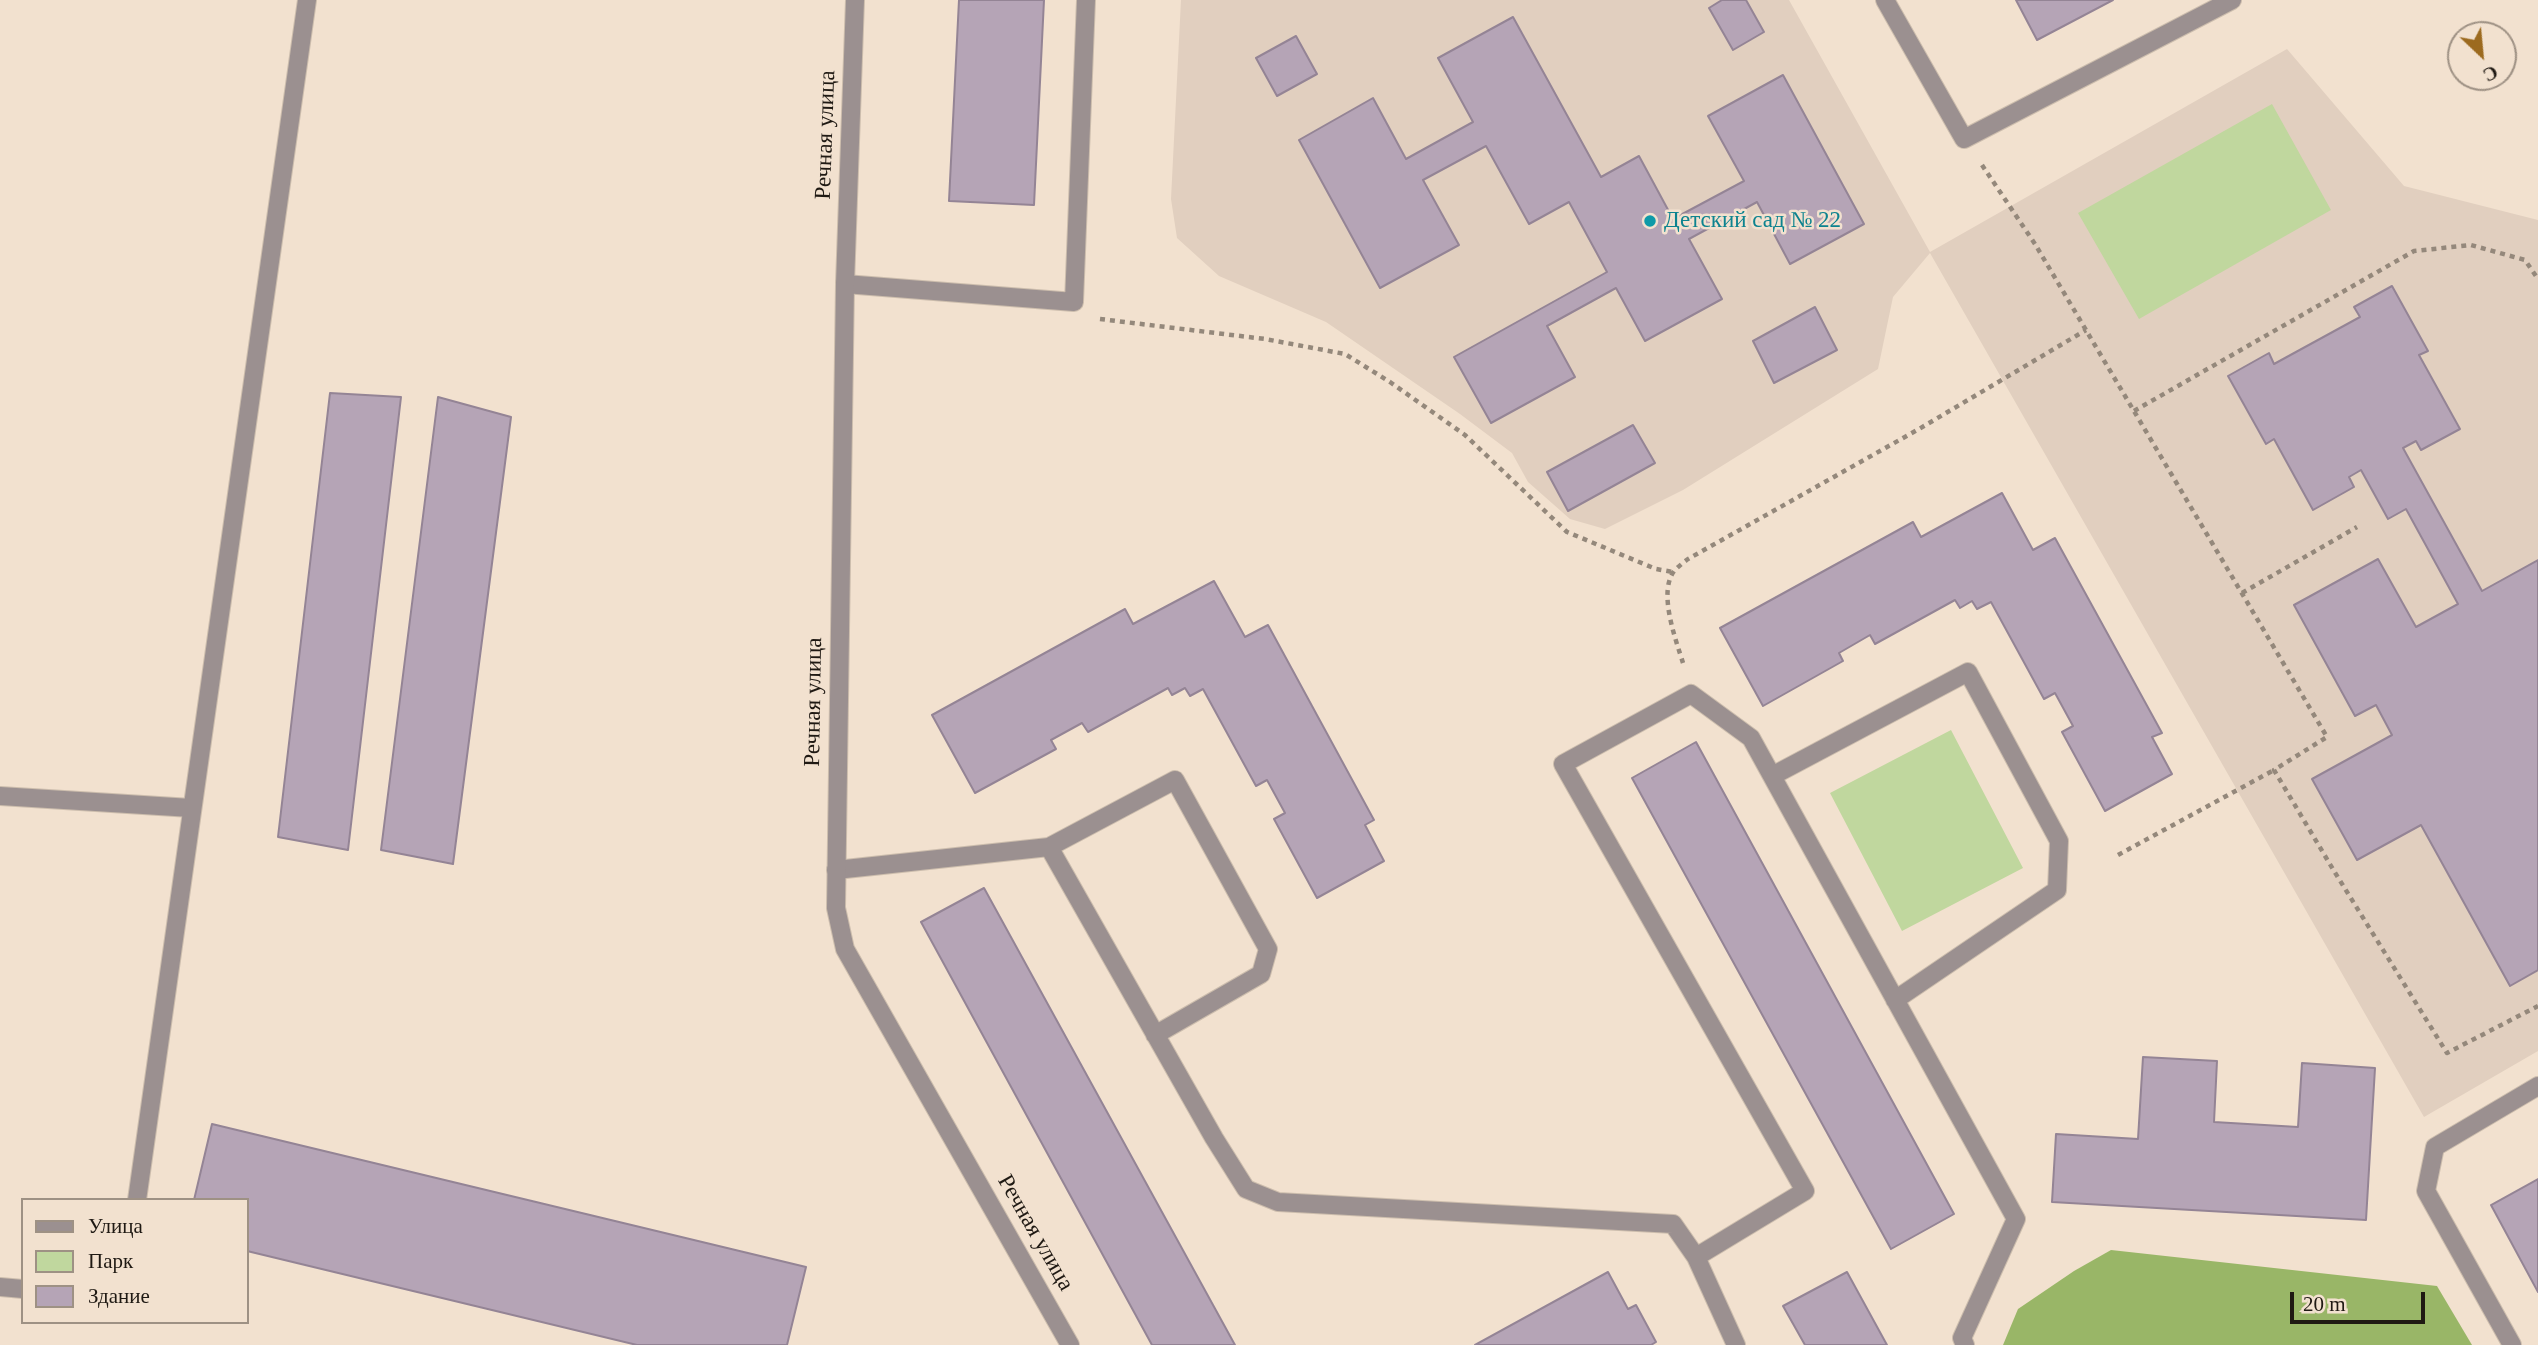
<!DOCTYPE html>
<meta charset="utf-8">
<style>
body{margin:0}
#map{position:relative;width:2538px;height:1345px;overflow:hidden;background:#f2e1cf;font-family:"Times New Roman",serif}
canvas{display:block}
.legend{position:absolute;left:21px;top:1198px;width:228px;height:126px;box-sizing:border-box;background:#f2e1cf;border:2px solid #9e9184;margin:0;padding:9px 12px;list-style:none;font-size:21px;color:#1f1913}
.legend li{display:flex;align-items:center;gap:14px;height:35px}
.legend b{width:35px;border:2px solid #9e9184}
.north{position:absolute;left:2447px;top:21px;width:70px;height:70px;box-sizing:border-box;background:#f2e1cf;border:2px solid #9e9184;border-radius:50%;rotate:154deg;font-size:19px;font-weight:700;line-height:28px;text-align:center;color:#1f1913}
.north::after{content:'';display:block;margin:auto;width:24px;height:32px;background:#9c6a1f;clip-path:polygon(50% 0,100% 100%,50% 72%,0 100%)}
.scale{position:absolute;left:2290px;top:1292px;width:135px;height:32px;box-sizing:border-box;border:4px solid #1f1913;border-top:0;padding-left:9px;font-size:21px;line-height:24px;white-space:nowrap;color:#1f1913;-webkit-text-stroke:5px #f2e1cf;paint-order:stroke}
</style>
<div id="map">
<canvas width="2538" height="1345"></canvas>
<ul class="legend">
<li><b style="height:9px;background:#9b9090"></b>Улица</li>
<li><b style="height:19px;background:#c0d79e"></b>Парк</li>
<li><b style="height:19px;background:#b5a4b6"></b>Здание</li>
</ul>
<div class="north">С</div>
<div class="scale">20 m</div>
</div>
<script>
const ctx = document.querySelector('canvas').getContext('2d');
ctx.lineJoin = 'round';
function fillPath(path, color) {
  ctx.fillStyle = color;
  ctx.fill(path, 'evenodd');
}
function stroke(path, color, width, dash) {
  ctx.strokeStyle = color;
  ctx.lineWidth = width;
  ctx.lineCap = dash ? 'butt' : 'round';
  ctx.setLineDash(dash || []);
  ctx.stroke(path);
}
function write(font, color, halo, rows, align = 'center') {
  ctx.font = font + ' "Times New Roman",serif';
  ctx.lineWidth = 5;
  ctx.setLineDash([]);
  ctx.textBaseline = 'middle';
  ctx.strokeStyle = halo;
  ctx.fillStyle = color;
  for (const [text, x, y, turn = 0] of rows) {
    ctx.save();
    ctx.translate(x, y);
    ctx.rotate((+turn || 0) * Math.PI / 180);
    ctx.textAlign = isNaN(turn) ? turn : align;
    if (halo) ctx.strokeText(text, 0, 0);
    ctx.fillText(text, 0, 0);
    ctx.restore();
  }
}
const education = new Path2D(`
 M1181,0H1789L1930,252L2287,49L2404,186L2538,220V1051L2424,1117L1930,253L1893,297L1878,369L1683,490L1605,529L1570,519L1528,482L1512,453L1460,414L1326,322L1219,276L1177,238L1171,199Z`);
const green = new Path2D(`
 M2272,104L2331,210L2139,319L2078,213Z
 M1951,730L2023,868L1902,931L1830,793Z`);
const forest = new Path2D(`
 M2111,1250L2437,1286L2472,1345H2003L2018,1309L2074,1271Z`);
const building = new Path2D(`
 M959,0H1044L1034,205L949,201Z
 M1722,0H1746L1764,32L1733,50L1709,8Z
 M2016,0H2113L2037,40Z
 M1513,17L1601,177L1639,156L1673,219L1744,181L1708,116L1783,75L1864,224L1790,264L1757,202L1689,239L1722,299L1645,341L1616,288L1547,326L1575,377L1491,423L1454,357L1607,272L1569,202L1529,224L1486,146L1423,180L1459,245L1380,288L1299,140L1373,98L1406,159L1473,122L1438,58Z
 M1296,36L1317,74L1277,96L1256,58Z
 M2392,286L2428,351L2419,355L2460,429L2421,450L2416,441L2403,448L2482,591L2538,560V970L2510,986L2421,825L2357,860L2312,779L2392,735L2376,705L2355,716L2294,605L2378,559L2416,627L2458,604L2406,509L2388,519L2361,470L2349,477L2354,487L2313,510L2274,439L2266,444L2228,376L2269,353L2274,364L2360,317L2354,307Z
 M1815,307L1837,350L1774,383L1753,341Z
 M330,393L401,397L348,850L278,837Z
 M438,397L511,417L453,864L381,850Z
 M1633,425L1655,463L1568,511L1547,472Z
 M2002,493L2033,550L2055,538L2162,733L2152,737L2172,774L2105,811L2062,732L2073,726L2055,693L2044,699L1991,602L1977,609L1972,601L1960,608L1955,600L1875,644L1870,635L1839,653L1843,661L1763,706L1720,628L1913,522L1921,537Z
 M1214,581L1245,637L1268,625L1374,820L1365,825L1384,861L1317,898L1274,819L1285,813L1267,780L1256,786L1203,689L1190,696L1185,688L1172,695L1168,688L1088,732L1082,723L1051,740L1056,749L975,793L932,715L1125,609L1133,624Z
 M1696,742L1954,1214L1891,1249L1632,778Z
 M984,888L1235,1345H1152L921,922Z
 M2143,1057L2217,1061L2214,1122L2298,1127L2302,1063L2375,1068L2366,1220L2052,1202L2056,1134L2138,1139Z
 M212,1124L806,1267L787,1345H637L247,1251V1200H194Z
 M2538,1179V1292L2491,1205Z
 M1608,1272L1628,1309L1636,1305L1656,1342L1651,1345H1475Z
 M1847,1272L1887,1345H1805L1783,1306Z`);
const path = new Path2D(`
 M1982,165L2035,244L2327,737L2274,770L2334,871L2447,1053L2538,1006
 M1100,319L1265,339L1345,354L1390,382L1465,435L1567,532L1656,569L1673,572
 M2134,411L2414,251L2471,245L2525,260L2538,279
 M2242,593L2357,527
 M1683,663C1676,640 1657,591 1675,570C1679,566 1684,562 1688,559L1919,429L2086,330
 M2118,855L2274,770`);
const service = new Path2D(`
 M1885,0L1964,139L2232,0
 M845,284L1074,302L1086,0
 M1772,776L1968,672L2059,841L2057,890L1895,1000
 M0,796L191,808
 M1049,847L1214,1138L1246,1189L1278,1202L1673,1224L1696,1257L1736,1345
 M836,870L1049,847L1175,780L1268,949L1261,974L1155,1035
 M137,1200L307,0
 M1696,1257L1805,1191L1563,764L1691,694L1751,738L2016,1219L1962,1338L1965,1345
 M0,1287L23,1289
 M2512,1345L2426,1191L2435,1147L2538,1086`);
const minor = new Path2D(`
 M855,0L845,284L836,908L845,949L1070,1345`);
const markers = [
 [1650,221,7,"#0f9aa8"]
];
const streetNames = [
 ["Речная улица",826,135,-88],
 ["Речная улица",814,702,-89],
 ["Речная улица",1035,1233,60]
];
const cultureNames = [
 ["Детский сад № 22",1664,221]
];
fillPath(education, '#e1cfbf');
fillPath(green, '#c0d79e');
fillPath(forest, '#99b667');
fillPath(building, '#b5a4b6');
stroke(building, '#948495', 2);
stroke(service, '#ccbdad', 20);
stroke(minor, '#ccbdad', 20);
stroke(path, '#94887b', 4.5, [5, 5]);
stroke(service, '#9b9090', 18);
stroke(minor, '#9b9090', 18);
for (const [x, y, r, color] of markers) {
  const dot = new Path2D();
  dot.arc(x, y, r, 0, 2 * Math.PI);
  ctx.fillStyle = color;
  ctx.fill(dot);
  stroke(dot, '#f2e1cf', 2.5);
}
write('23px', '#1f1913', '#f2e1cf', streetNames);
write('23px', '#0d838f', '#f2e1cf', cultureNames, 'left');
</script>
